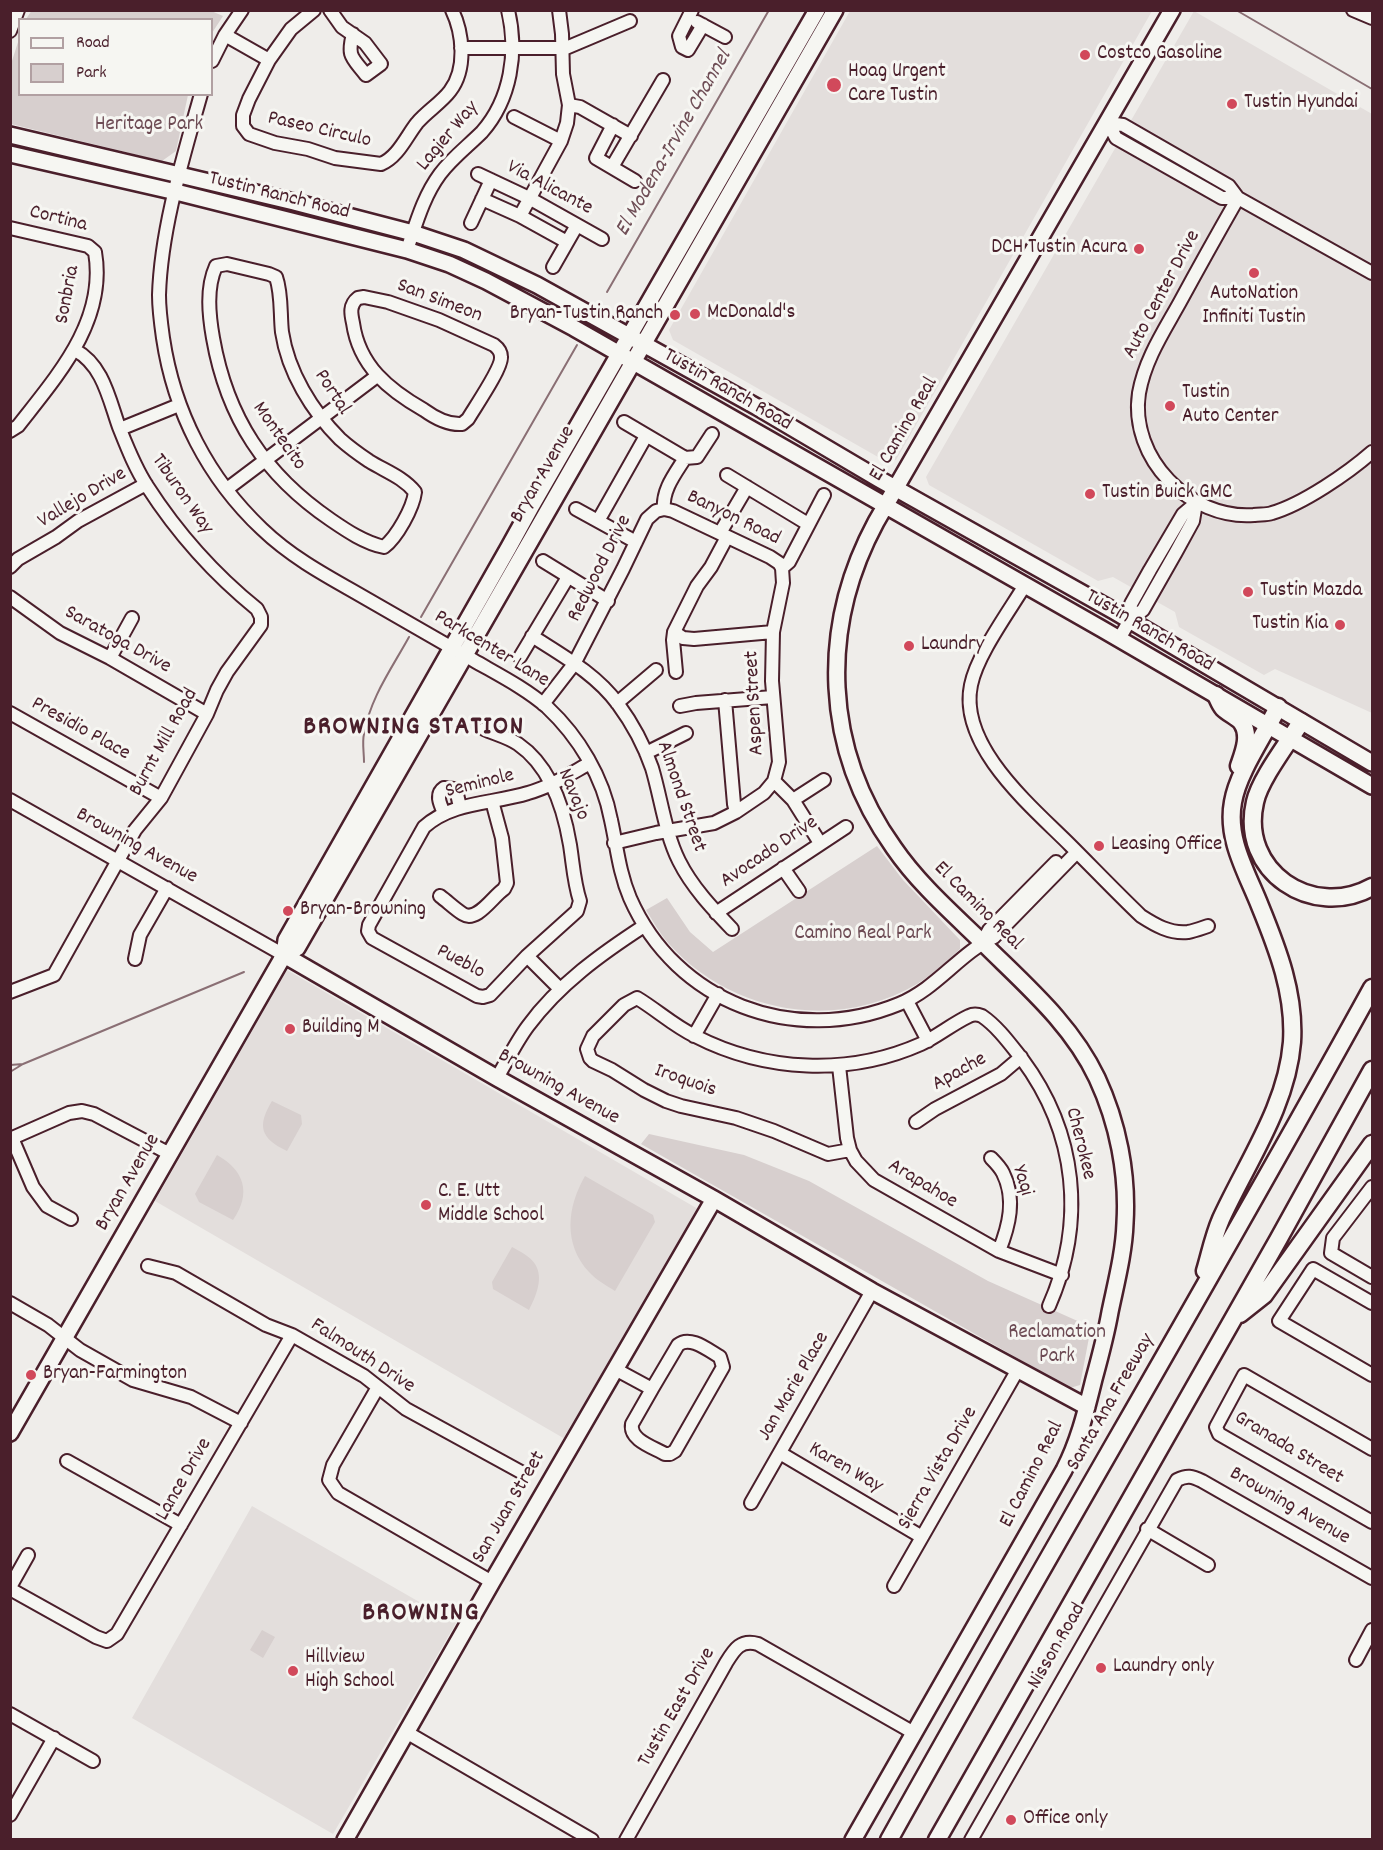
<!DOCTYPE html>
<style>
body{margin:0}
#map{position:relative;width:1383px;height:1850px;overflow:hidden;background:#efedea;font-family:Dekko,sans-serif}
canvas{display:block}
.frame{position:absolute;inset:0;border:12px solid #4a1f2b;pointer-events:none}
.legend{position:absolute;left:18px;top:18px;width:195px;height:78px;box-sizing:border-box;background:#f6f6f2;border:2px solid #b1a0a2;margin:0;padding:8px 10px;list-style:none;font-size:18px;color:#4a1f2b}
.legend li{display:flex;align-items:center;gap:12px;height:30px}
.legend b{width:30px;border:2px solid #b1a0a2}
</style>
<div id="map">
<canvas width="1383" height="1850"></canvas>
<div class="frame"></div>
<ul class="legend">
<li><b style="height:8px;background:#f6f6f2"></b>Road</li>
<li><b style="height:16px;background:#d7cfce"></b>Park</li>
</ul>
</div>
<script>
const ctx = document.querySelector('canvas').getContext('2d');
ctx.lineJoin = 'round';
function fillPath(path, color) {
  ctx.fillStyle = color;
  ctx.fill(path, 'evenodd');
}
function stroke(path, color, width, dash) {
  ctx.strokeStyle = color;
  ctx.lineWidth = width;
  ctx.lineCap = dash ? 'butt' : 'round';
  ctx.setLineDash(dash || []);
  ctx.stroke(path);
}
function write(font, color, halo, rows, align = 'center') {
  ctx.font = font + ' Dekko,sans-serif';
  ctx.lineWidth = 6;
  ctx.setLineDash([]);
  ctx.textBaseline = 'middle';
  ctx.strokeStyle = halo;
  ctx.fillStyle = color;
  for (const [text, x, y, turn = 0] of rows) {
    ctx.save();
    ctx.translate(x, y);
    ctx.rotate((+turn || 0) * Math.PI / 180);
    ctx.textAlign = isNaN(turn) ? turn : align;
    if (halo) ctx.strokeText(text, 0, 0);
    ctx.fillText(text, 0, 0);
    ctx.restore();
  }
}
const built = new Path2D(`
 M850,11H1152L896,460L885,461L673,340L669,330Z
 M1194,11L1372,114V713L1275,669L1264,675L1179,627L1175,612L1113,577L1098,581L929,485L926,477Z
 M287,970L698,1209L565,1439L155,1201Z
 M252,1506L456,1623L333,1834L132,1718Z`);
const green = new Path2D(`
 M32,10H209L223,16L212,33V20L26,19Z
 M19,39L20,94L188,95L176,151L162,161L11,124V64Z
 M877,846L903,880L960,940V949C946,962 933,974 917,984C836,1032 731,1013 669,944C660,934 653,921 646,910L667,898L690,932L713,952Z
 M272,1101L301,1115L302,1124L287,1151C260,1138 257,1126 272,1101Z
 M649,1134L744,1155L809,1181L988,1281L1091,1327L1080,1385L1070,1388L641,1144Z
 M217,1155C244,1170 252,1193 233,1220L199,1202L195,1194Z
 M585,1176L653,1215L655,1222L615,1291C606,1285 596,1280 589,1272C563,1244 567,1207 585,1176Z
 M512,1247C519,1251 530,1256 535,1264C544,1278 536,1296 529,1310L493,1289L492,1282Z
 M262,1630L275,1637L263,1658L250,1650Z`);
const stream = new Path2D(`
 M1236,10L1372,89
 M607,292L769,10
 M421,617L577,345
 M364,762C364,752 362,742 364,734C370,698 392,668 409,637
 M10,1065L23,1064
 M10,1072L23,1064L244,972`);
const minor = new Path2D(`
 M314,10L291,29L269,60L249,99L243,115V126L249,134L275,143L308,149L335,158L381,164C398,157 406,137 417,123C427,111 441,103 450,91C467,69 463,33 452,10
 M330,10L342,27L365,43L381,64L366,75C352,57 347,57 353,34
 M692,10L679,36L682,47L688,50L703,25
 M1353,10L1372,18
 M697,22L725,37
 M10,31L18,10
 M225,35L269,60
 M461,48H566L630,21
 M212,61L225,35L242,10
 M201,94C183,158 161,229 159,295C159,309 161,324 163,338C174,412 208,478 262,529C289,555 321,573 353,591C393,614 433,637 473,660C499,675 525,688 547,707C579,737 603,777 611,820C617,847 619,872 630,898C676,1003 794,1047 899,1004C936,989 959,954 994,937L1077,852
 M569,105L580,107L631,136
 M514,117L561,141
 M1108,123L1123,125L1229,186L1238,198L1372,273
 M1108,123L1116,138L1222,198H1238
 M613,125L596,158L635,181
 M612,167L663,80
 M478,174L529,198L602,239
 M1238,198C1218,233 1199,267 1180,302C1164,331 1145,359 1139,393C1129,458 1190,520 1254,515C1260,514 1266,515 1272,513C1303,504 1348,473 1372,452
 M482,199L520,216L567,242
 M520,216L561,141L567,123L569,105L563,74L562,34L559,10
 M471,223L491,180
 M10,228L88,246L95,252C107,321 57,376 18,426L10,431
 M407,250C416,224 423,197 440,174C452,158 468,146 482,132C511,99 518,52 508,10
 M227,264L269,274L276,277C282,294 280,314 282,332C288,372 312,411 340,439C349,447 360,455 369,461C385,471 403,477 415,492C413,508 397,537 384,547C365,543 347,531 331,520C265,475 227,418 213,338C209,315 206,288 216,266Z
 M553,267L577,225
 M364,297L388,302L439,320L494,345C498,348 501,351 501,357C502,368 475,407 468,419L462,424C448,425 435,418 424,410C389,390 359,366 353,323C351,314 349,305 358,298Z
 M624,422L685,458
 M120,429L179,405
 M727,475L808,524
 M227,489L377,376
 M576,509L636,542
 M664,509L673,511L770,557L779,563L782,568
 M598,521L646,436
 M720,533L747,487
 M543,561L608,601
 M10,567L18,559L56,537L78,521L146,484
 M1025,585C1008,613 977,655 971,685C958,746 1032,807 1070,845C1094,869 1117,893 1141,916C1155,925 1170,934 1188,932C1194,931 1202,928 1208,926
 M10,597L60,633L110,658L207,714
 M1130,620L1131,604L1150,570L1183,514L1196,503
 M674,632L683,638L694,639L773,632
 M532,636C563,656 596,674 618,704C632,723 644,745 652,768C661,798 665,833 679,861C692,887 712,908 732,929
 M1119,639L1130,620L1143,610L1176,552L1193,521L1196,503
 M520,657L568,577
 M110,658L132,618
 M676,672L673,640L674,632L697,586L711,567L727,537
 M725,700L734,804L736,812
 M617,703L656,670
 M543,704L574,664L623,569L647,519L656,511L664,509C662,490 675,474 685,458L697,457L712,434
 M680,706L696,703L773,697
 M10,713L161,798
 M484,729C495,734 508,737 518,744C550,766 564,809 570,845C573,864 574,883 580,901L577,911L527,956L490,995L483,997L477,996L372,938L368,931L369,925L424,827C453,801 493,804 528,793C550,787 570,774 590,763
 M646,753L686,733
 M774,781L793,800L820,843
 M10,800L284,955
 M793,800L824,780
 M444,813C440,804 435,794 444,788L454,789L457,794L460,807
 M614,843L656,833L714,823L736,812L764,793L774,781L779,762L772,681L773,632L783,583L782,568L789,562L824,495
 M783,868L799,891
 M440,896C448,902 455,909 463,914C477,923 493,896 504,889L507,883L502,838L492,801
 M716,913L846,827
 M982,943L989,930L1056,862
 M527,956L560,989
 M135,959L140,935L167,888
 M10,992L54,975L135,830L161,798L207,714L217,690L227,672L261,625V617L257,609C215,575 176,531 147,486C135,468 127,447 119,427C109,399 103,365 75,350
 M907,1001L928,1041
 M694,1036L718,994
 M839,1066L847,1138L850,1150L856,1161L874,1180L999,1251L1062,1275
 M497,1078C507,1061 516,1042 528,1026C559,984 601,954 644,926
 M916,1122L935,1109L1001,1074L1021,1057
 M12,1138L33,1187L47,1206L71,1219
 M10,1139L69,1113L82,1111L94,1114L170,1154
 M850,1150L828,1154L774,1131L736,1118L681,1106L666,1101L644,1090L612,1070L593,1061L590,1058L587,1049L593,1036L624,1005L637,998C657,1010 674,1026 695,1036C765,1072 849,1076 921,1044C938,1036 952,1024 969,1016C973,1014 977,1014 982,1016C998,1027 1010,1044 1022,1059C1077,1133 1086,1222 1049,1306
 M991,1158C995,1162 1000,1167 1003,1173C1016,1199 1009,1226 999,1251
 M1372,1187L1333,1238L1331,1253L1372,1277
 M148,1266L176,1273L266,1325L292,1335L364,1376L406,1409L521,1472
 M10,1303L48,1325L80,1350L133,1380L191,1397L241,1423
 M1372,1303L1313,1269L1279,1321L1372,1375
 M615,1369L652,1389L678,1345C690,1335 708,1350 720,1357L723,1367L675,1451L670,1454H665C653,1447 629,1440 632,1424L652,1389
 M378,1387L333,1465L329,1480L338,1493L492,1582
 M1372,1449L1244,1375L1216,1427L1219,1434L1372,1522
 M780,1453L922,1537
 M67,1461L181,1525
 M751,1503L872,1291
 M1147,1529L1208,1565
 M894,1586L1017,1371
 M10,1587L28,1555
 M10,1589L96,1637L107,1641L117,1634L292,1335
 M1356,1660L1372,1630
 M10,1714L93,1761
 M406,1732L592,1840
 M10,1815L54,1738
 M626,1840L726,1663C734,1650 740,1639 758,1644L914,1733
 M971,1840L1177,1480C1187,1475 1192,1476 1202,1481L1372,1578`);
const major = new Path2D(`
 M10,135L294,202L413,233L464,250L537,285L757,407L879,479L1114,611L1372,763
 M10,154L176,192L407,250L449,264L486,281L574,328L1102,629L1372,786
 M284,955L297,948L835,10
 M284,955L497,1078L714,1199L872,1291L1087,1407
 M10,1433L284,955L286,940L509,547L531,507L817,10
 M345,1840L492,1582L714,1199
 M853,1840L1064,1470C1079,1441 1086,1411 1094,1379C1100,1357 1106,1335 1110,1312C1116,1283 1124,1253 1125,1223C1128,1174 1118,1123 1097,1078C1071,1023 1024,984 981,941C951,912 918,883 894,848C823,749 819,628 876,522L1172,10`);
const highway = new Path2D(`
 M1216,695C1218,699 1220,705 1223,708C1229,714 1238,717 1242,723C1251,736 1243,754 1239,766
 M1301,722C1288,743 1260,779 1255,802C1239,871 1312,920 1372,887
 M1205,1271C1210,1254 1214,1235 1221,1219C1247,1162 1287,1106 1292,1042C1295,994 1278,950 1260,906C1247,873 1226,839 1233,802C1238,772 1264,736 1278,707
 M1240,1314L1264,1295L1372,1144
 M889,1840C1048,1554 1215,1274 1372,988
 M937,1840L1278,1240L1372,1070`);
const markers = [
 [1085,55,6,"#d1495b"],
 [834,85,8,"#d1495b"],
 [1232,104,6,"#d1495b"],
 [1139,249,6,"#d1495b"],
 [1254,273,6,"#d1495b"],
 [695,314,6,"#d1495b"],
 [675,315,6,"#d1495b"],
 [1170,406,6,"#d1495b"],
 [1090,494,6,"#d1495b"],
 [1248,592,6,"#d1495b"],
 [1340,625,6,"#d1495b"],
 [909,646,6,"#d1495b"],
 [1099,846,6,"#d1495b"],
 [288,911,6,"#d1495b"],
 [290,1029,6,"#d1495b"],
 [426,1205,6,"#d1495b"],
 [31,1375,6,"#d1495b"],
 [1101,1668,6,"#d1495b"],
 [293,1671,6,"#d1495b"],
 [1011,1820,6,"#d1495b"]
];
const poiNames = [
 ["Costco Gasoline",1097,55],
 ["Hoag Urgent",848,73],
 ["Care Tustin",848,97],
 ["Tustin Hyundai",1244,104],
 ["DCH Tustin Acura",1127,249,"right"],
 ["AutoNation",1254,295,"center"],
 ["Infiniti Tustin",1254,319,"center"],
 ["McDonald's",707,314],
 ["Bryan-Tustin Ranch",663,315,"right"],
 ["Tustin",1182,394],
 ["Auto Center",1182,418],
 ["Tustin Buick GMC",1102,494],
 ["Tustin Mazda",1260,592],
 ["Tustin Kia",1328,625,"right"],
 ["Laundry",921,646],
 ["Leasing Office",1111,846],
 ["Bryan-Browning",300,911],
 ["Building M",302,1029],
 ["C. E. Utt",438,1193],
 ["Middle School",438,1217],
 ["Bryan-Farmington",43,1375],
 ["Hillview",305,1659],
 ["High School",305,1683],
 ["Laundry only",1113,1668],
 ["Office only",1023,1820]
];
const parkNames = [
 ["Heritage Park",149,126],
 ["Camino Real Park",863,935],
 ["Reclamation",1057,1334],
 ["Park",1057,1358]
];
const streetNames = [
 ["Paseo Circulo",319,131,13],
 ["Lagier Way",449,137,-50],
 ["Via Alicante",549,189,28],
 ["Tustin Ranch Road",279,197,14],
 ["Cortina",58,220,14],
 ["Sonbria",69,295,-79],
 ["Auto Center Drive",1163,295,-62],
 ["San Simeon",439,302,21],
 ["Tustin Ranch Road",727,391,30],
 ["Portal",331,393,57],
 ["El Camino Real",905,430,-60],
 ["Montecito",278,437,55],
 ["Bryan Avenue",544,475,-60],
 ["Tiburon Way",181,495,55],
 ["Vallejo Drive",83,499,-31],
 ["Banyon Road",733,519,26],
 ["Redwood Drive",601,569,-63],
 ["Tustin Ranch Road",1149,632,30],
 ["Saratoga Drive",117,641,29],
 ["Parkcenter Lane",491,650,31],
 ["Aspen Street",756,703,-93],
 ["Presidio Place",80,730,29],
 ["Burnt Mill Road",165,743,-61],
 ["Seminole",480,785,-14],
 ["Navajo",572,795,68],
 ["Almond Street",680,797,71],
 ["Browning Avenue",136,847,29],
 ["Avocado Drive",770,853,-34],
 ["El Camino Real",977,907,45],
 ["Pueblo",460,963,28],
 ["Apache",960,1073,-29],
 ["Iroquois",685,1082,19],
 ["Browning Avenue",558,1088,29],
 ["Cherokee",1079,1144,76],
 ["Yaqi",1021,1181,73],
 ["Bryan Avenue",129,1183,-60],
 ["Arapahoe",922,1185,31],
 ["Falmouth Drive",362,1357,33],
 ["Jan Marie Place",795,1387,-60],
 ["Santa Ana Freeway",1112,1403,-60],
 ["Granada Street",1288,1449,31],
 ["Karen Way",845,1469,30],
 ["Sierra Vista Drive",939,1469,-60],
 ["El Camino Real",1033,1475,-63],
 ["Lance Drive",185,1480,-60],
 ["Browning Avenue",1289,1507,30],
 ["San Juan Street",510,1508,-60],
 ["Nisson Road",1058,1647,-60],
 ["Tustin East Drive",678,1708,-60]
];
const waterNames = [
 ["El Modena-Irvine Channel",675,144,-60]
];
const districtNames = [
 ["BROWNING STATION",414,729],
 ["BROWNING",421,1615]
];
fillPath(built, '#e3dedc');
fillPath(green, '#d7cfce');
stroke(stream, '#8a6f74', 2);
stroke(minor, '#4a1f2b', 16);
stroke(major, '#4a1f2b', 20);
stroke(highway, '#4a1f2b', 21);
stroke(minor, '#f6f6f2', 12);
stroke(major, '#f6f6f2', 15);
stroke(highway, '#f6f6f2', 16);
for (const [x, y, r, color] of markers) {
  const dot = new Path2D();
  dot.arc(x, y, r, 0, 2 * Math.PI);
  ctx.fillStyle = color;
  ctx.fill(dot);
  stroke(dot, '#f6f6f2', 2);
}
write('21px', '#4a1f2b', '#f6f6f2', poiNames, 'left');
write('21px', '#6d4b54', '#f6f6f2', parkNames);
write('21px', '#4a1f2b', '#f6f6f2', streetNames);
write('italic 22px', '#6f4e56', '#f6f6f2', waterNames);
ctx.letterSpacing = '1.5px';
write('bold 27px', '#4a1f2b', '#f6f6f2', districtNames);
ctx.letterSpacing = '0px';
</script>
